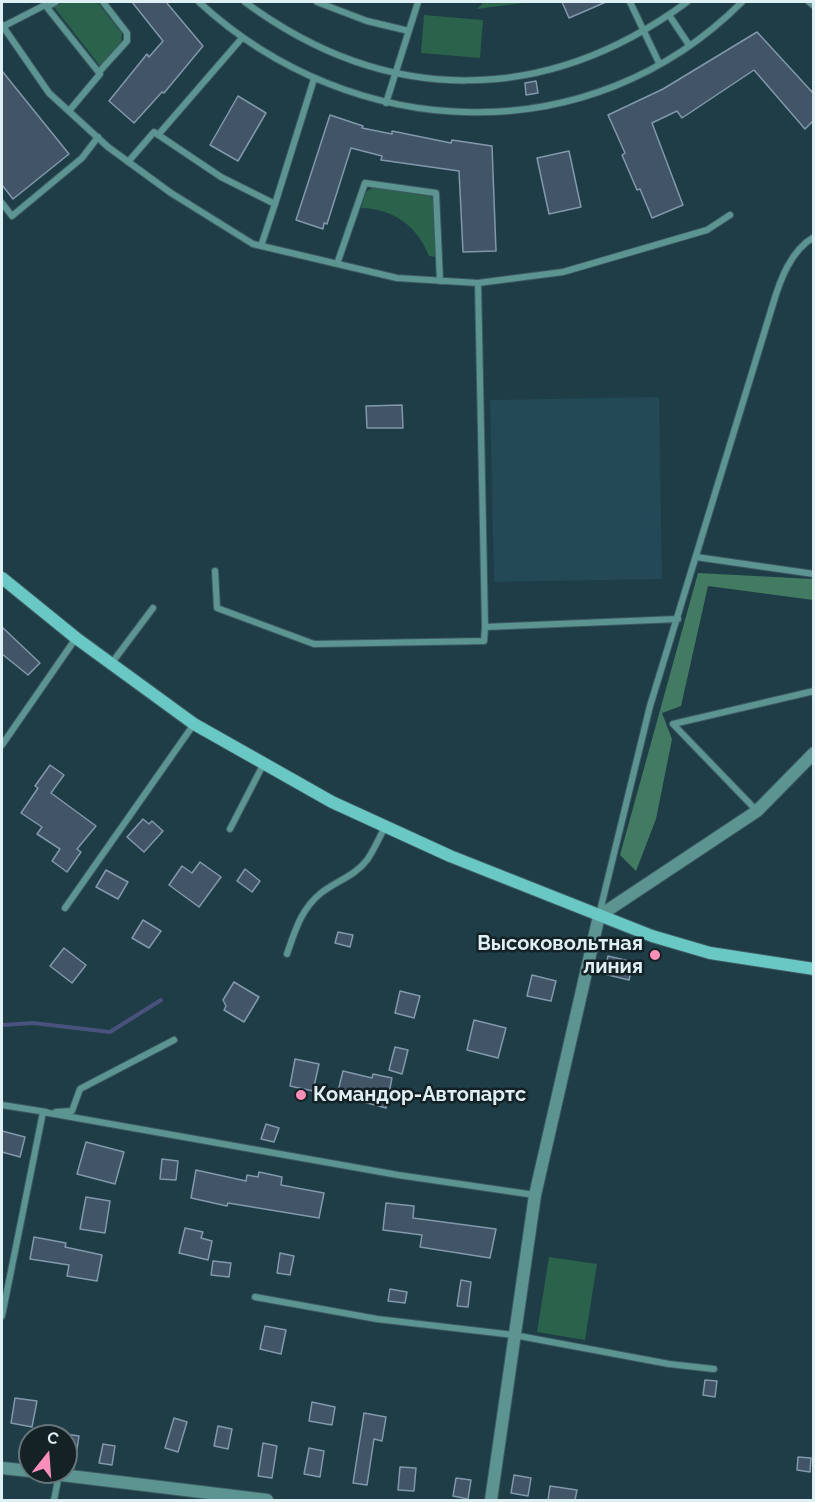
<!DOCTYPE html>
<meta charset="utf-8">
<style>
body{margin:0}
#map{position:relative;width:815px;height:1502px;overflow:hidden;background:#1e3d46;font-family:Raleway,sans-serif}
canvas{display:block}
.frame{position:absolute;inset:0;border:3px solid #dff0f5;pointer-events:none}
.north{position:absolute;left:18px;top:1424px;width:60px;height:60px;box-sizing:border-box;background:#142125;border:2px solid #657478;border-radius:50%;rotate:17deg;font-size:16px;font-weight:700;line-height:24px;text-align:center;color:#dff0f5}
.north::after{content:'';display:block;margin:auto;width:21px;height:27px;background:#ff8eb9;clip-path:polygon(50% 0,100% 100%,50% 72%,0 100%)}
</style>
<div id="map">
<canvas width="815" height="1502"></canvas>
<div class="frame"></div>
<div class="north">С</div>
</div>
<script>
const ctx = document.querySelector('canvas').getContext('2d');
ctx.lineJoin = 'round';
function fillPath(path, color) {
  ctx.fillStyle = color;
  ctx.fill(path, 'evenodd');
}
function stroke(path, color, width, dash) {
  ctx.strokeStyle = color;
  ctx.lineWidth = width;
  ctx.lineCap = dash ? 'butt' : 'round';
  ctx.setLineDash(dash || []);
  ctx.stroke(path);
}
function write(font, color, halo, rows, align = 'center') {
  ctx.font = font + ' Raleway,sans-serif';
  ctx.lineWidth = 5;
  ctx.setLineDash([]);
  ctx.textBaseline = 'middle';
  ctx.strokeStyle = halo;
  ctx.fillStyle = color;
  for (const [text, x, y, turn = 0] of rows) {
    ctx.save();
    ctx.translate(x, y);
    ctx.rotate((+turn || 0) * Math.PI / 180);
    ctx.textAlign = isNaN(turn) ? turn : align;
    if (halo) ctx.strokeText(text, 0, 0);
    ctx.fillText(text, 0, 0);
    ctx.restore();
  }
}
const built = new Path2D(`
 M659,397L662,579L494,582L490,400Z`);
const green = new Path2D(`
 M64,2H97L122,33L121,42L100,66L54,7Z
 M484,2H530L477,9Z
 M424,15L483,20L480,58L421,53Z
 M375,186L431,196L433,202L436,257L429,256C417,226 394,209 361,208L366,192Z
 M549,1257L597,1264L585,1340L537,1332Z`);
const forest = new Path2D(`
 M698,573L813,579V600L708,586L681,706L662,713L672,739L656,819L636,871L620,855Z`);
const stream = new Path2D(`
 M2,1025L33,1023L110,1032L161,1000`);
const building = new Path2D(`
 M132,2H166L203,46L164,93L162,92L134,123L109,101L147,54L149,57L163,41Z
 M562,2H606L569,18Z
 M757,32L813,93V121L805,129L754,70L682,118L677,111L652,123L683,205L652,218L640,189L637,190L622,155L625,153L608,115L663,89Z
 M2,71L69,154L13,199L2,185Z
 M536,81L538,93L526,95L525,83Z
 M238,96L266,113L238,161L210,145Z
 M330,115L363,126L362,128L392,134V131L451,143L452,140L492,146L496,251L463,252L459,171L381,160L382,156L351,148L327,224L324,223L323,229L296,220Z
 M569,151L581,207L549,214L537,158Z
 M402,405L403,428H367L366,406Z
 M2,627L40,663L28,675L2,654Z
 M50,765L64,775L51,793L96,826L77,849L81,852L67,872L52,861L60,849L37,834L42,827L21,813L38,788L35,786Z
 M143,819L149,824L152,821L163,831L144,852L127,837Z
 M200,862L221,877L199,907L169,885L182,866L192,873Z
 M245,869L260,881L252,892L237,881Z
 M106,870L128,882L118,899L96,887Z
 M143,920L161,931L149,948L132,938Z
 M338,932L353,935L350,947L335,943Z
 M64,948L86,965L72,983L50,966Z
 M608,956L633,962L629,980L604,974Z
 M532,975L556,981L551,1001L527,996Z
 M234,982L259,997L244,1022L224,1010L226,1006L223,1000Z
 M400,991L420,996L414,1018L395,1013Z
 M474,1020L506,1028L498,1058L467,1050Z
 M395,1047L408,1050L402,1074L389,1070Z
 M295,1059L319,1064L313,1091L290,1086Z
 M343,1071L372,1078L373,1074L392,1078L386,1108L337,1095Z
 M266,1124L279,1128L274,1142L261,1139Z
 M2,1131L25,1137L20,1157L2,1152Z
 M86,1142L124,1152L115,1184L77,1174Z
 M162,1159L178,1161L176,1180L160,1179Z
 M196,1170L246,1181L247,1175L258,1177L259,1172L282,1177L281,1185L324,1193L319,1218L228,1203L227,1206L191,1198Z
 M86,1197L110,1201L105,1233L80,1229Z
 M386,1203L414,1206L413,1218L496,1229L490,1258L420,1247L422,1235L383,1230Z
 M185,1228L203,1232L201,1238L212,1241L208,1260L179,1253Z
 M34,1237L66,1243L65,1247L102,1255L97,1281L67,1276L69,1265L30,1259Z
 M280,1253L294,1256L290,1275L277,1273Z
 M213,1261L231,1263L229,1277L211,1275Z
 M461,1280L471,1282L468,1307L457,1306Z
 M390,1289L407,1292L405,1303L388,1301Z
 M265,1326L286,1330L281,1354L260,1349Z
 M705,1380L717,1381L715,1397L703,1395Z
 M15,1398L37,1401L32,1427L11,1423Z
 M312,1402L335,1407L332,1425L309,1421Z
 M364,1413L386,1417L382,1441L374,1439L367,1485L353,1483Z
 M174,1418L187,1422L178,1452L165,1448Z
 M218,1426L232,1429L228,1449L214,1446Z
 M66,1434L79,1436L74,1468L66,1467Z
 M263,1443L277,1446L272,1478L258,1476Z
 M103,1444L115,1446L112,1465L99,1463Z
 M309,1448L324,1451L320,1477L304,1474Z
 M798,1457L811,1458L810,1472L797,1470Z
 M400,1467L416,1468L414,1491L398,1490Z
 M514,1475L531,1478L528,1496L511,1493Z
 M456,1478L471,1480L468,1499L453,1496Z
 M550,1486L577,1490L575,1500H548Z`);
const service = new Path2D(`
 M199,2C353,144 590,154 742,2
 M245,2C387,107 545,106 687,2
 M317,2L367,21L409,31
 M630,2L659,63
 M809,2L814,6
 M47,7L56,2
 M669,15L689,45
 M2,25L49,93L108,147L171,193L253,244L397,278L478,283
 M2,27L45,5L100,74L69,111
 M99,72L127,41V33L103,2
 M386,103L418,2
 M158,135L242,38
 M128,162L154,132L221,177L275,204L261,246
 M2,203L12,216L82,158L98,137
 M275,204L314,79
 M337,264L365,183L436,193L440,281
 M696,557L814,574
 M215,571L217,608L314,644L484,641L485,627
 M678,619L485,627L478,283L563,272L707,230L730,215
 M111,664L153,608
 M2,745L76,638
 M757,811L673,724L814,691
 M230,829L263,765
 M65,908L194,724
 M599,915L650,706L773,304C780,280 791,250 814,237
 M287,954C295,931 301,909 321,893C336,881 355,876 367,860C374,850 379,838 385,827
 M2,1105L46,1112
 M56,1112L72,1111L80,1089L174,1040
 M255,1297L377,1319L514,1335L669,1364L714,1369
 M2,1316L43,1112L398,1175L535,1195
 M54,1500L59,1475`);
const minor = new Path2D(`
 M2,1468L30,1471
 M37,1472L267,1500
 M491,1500L535,1195L599,916L757,811L814,753`);
const secondary = new Path2D(`
 M2,578L76,638L194,724L332,802L450,856L652,936L710,953L814,969`);
const markers = [
 [655,955,6,"#ff8eb9"],
 [301,1095,6,"#ff8eb9"]
];
const poiNames = [
 ["Высоковольтная",643,944],
 ["линия",643,967],
 ["Командор-Автопартс",313,1095,"left"]
];
fillPath(built, '#224955');
fillPath(green, '#2a624b');
fillPath(forest, '#427a62');
stroke(stream, '#49527d', 4);
fillPath(building, '#415567');
stroke(building, '#8298ac', 1.5);
stroke(service, '#3d5a62', 8);
stroke(minor, '#3d5a62', 14);
stroke(secondary, '#3d5a62', 14);
stroke(service, '#5c9491', 6);
stroke(minor, '#5c9491', 12);
stroke(secondary, '#6ac8c4', 12);
for (const [x, y, r, color] of markers) {
  const dot = new Path2D();
  dot.arc(x, y, r, 0, 2 * Math.PI);
  ctx.fillStyle = color;
  ctx.fill(dot);
  stroke(dot, '#142125', 2);
}
write('bold 20px', '#dff0f5', '#142125', poiNames, 'right');
</script>
